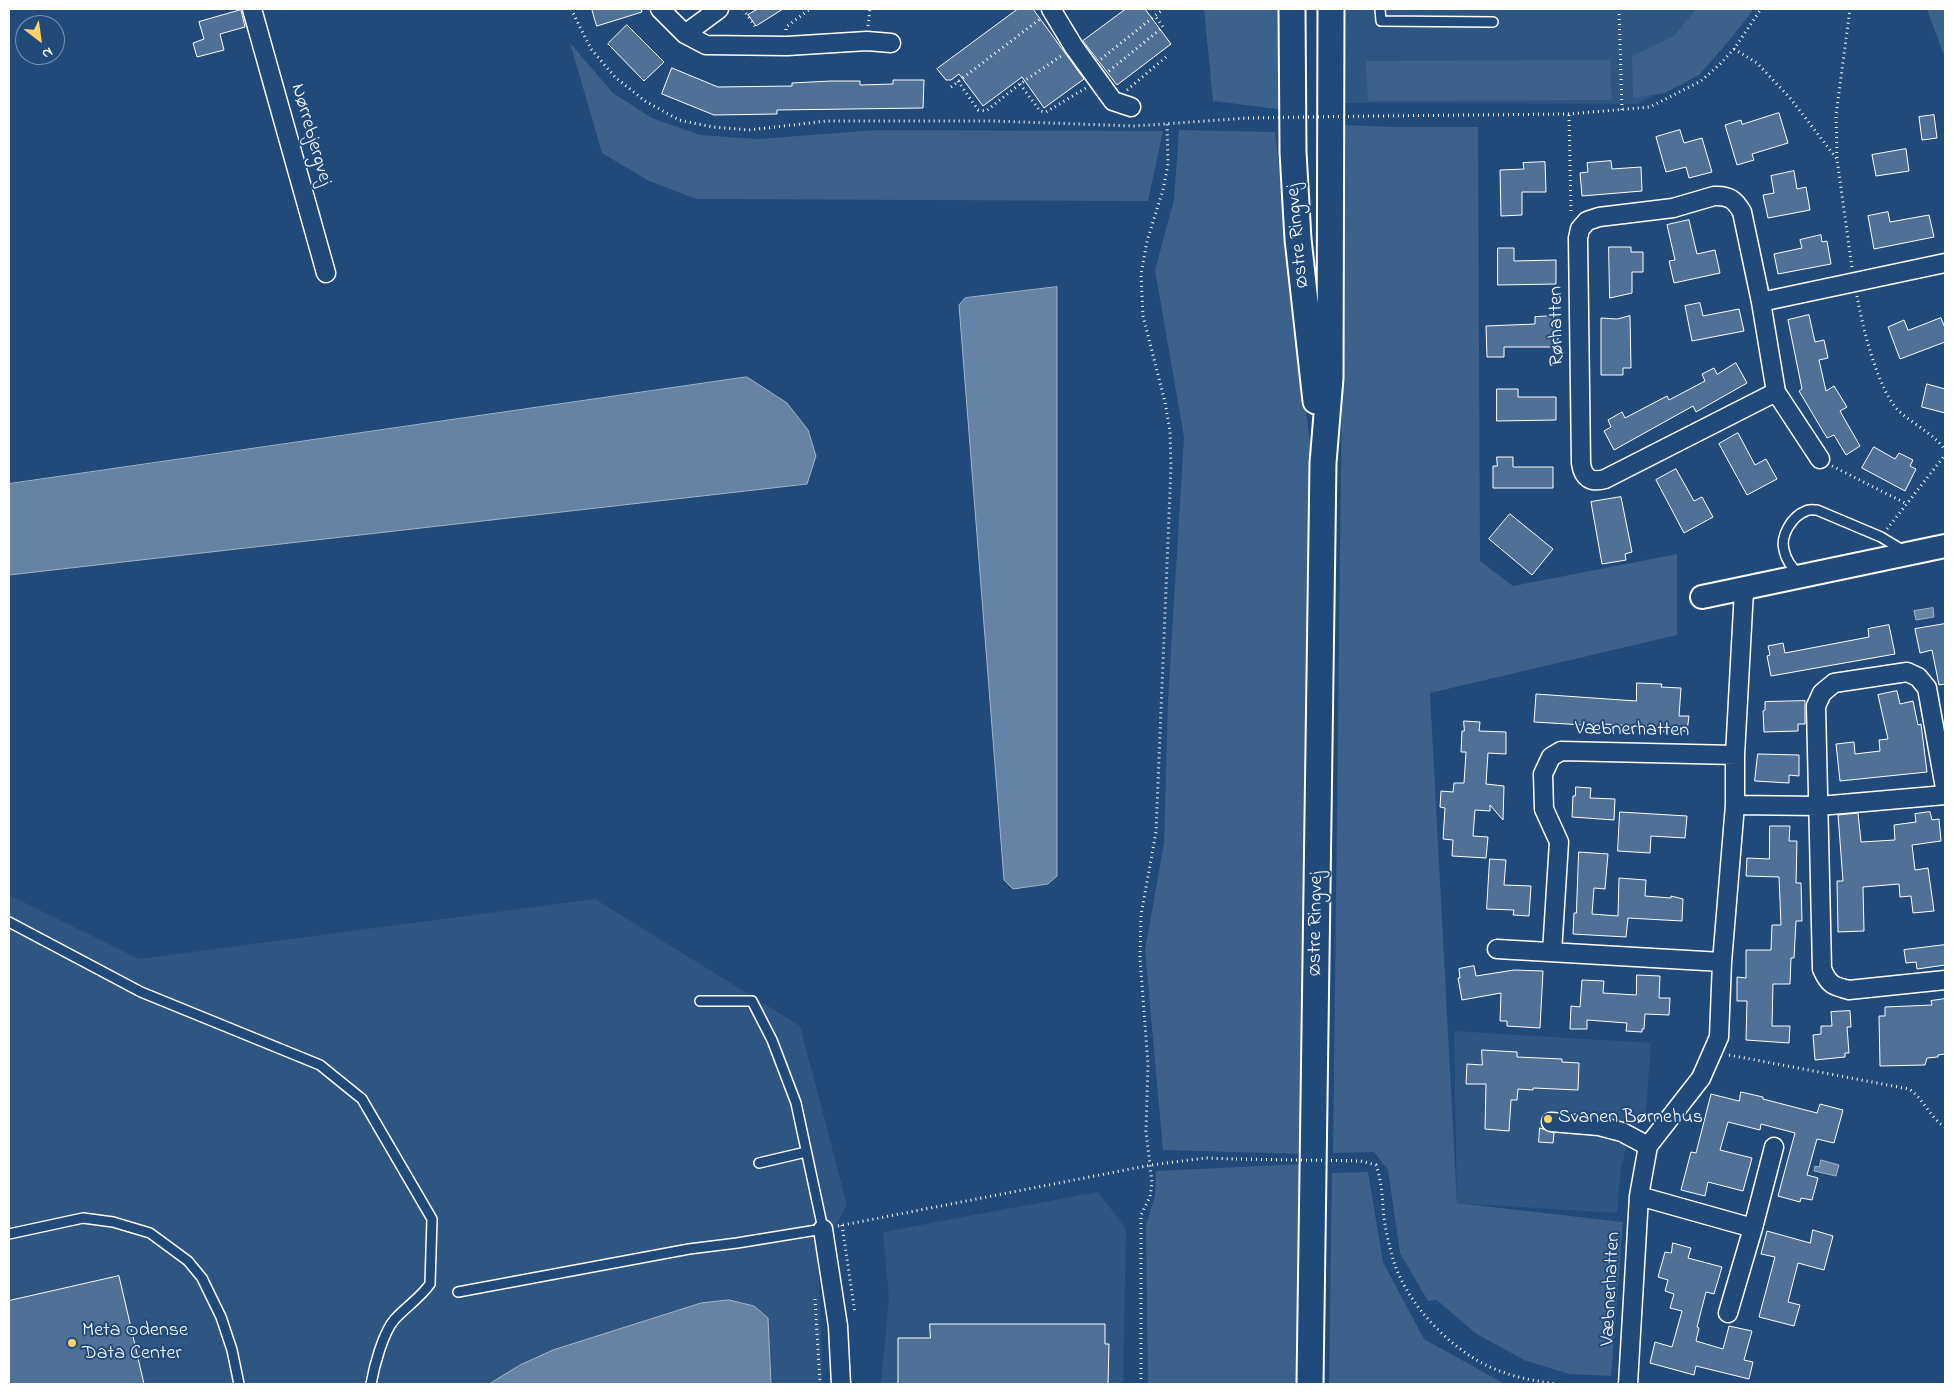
<!DOCTYPE html>
<meta charset="utf-8">
<style>
body{margin:0}
#map{position:relative;width:1954px;height:1393px;overflow:hidden;background:#1f4a7a;font-family:"Indie Flower",sans-serif}
canvas{display:block}
.frame{position:absolute;inset:0;border:10px solid #fff;pointer-events:none}
.north{position:absolute;left:15px;top:15px;width:50px;height:50px;box-sizing:border-box;background:#1f4a7a;border:1px solid #7992af;border-radius:50%;rotate:150deg;font-size:14px;font-weight:700;line-height:20px;text-align:center;color:#fff}
.north::after{content:'';display:block;margin:auto;width:18px;height:22px;background:#ffd166;clip-path:polygon(50% 0,100% 100%,50% 72%,0 100%)}
</style>
<div id="map">
<canvas width="1954" height="1393"></canvas>
<div class="frame"></div>
<div class="north">N</div>
</div>
<script>
const ctx = document.querySelector('canvas').getContext('2d');
ctx.lineJoin = 'round';
function fillPath(path, color) {
  ctx.fillStyle = color;
  ctx.fill(path, 'evenodd');
}
function stroke(path, color, width, dash) {
  ctx.strokeStyle = color;
  ctx.lineWidth = width;
  ctx.lineCap = dash ? 'butt' : 'round';
  ctx.setLineDash(dash || []);
  ctx.stroke(path);
}
function write(font, color, halo, rows, align = 'center') {
  ctx.font = font + ' "Indie Flower",sans-serif';
  ctx.lineWidth = 4;
  ctx.setLineDash([]);
  ctx.textBaseline = 'middle';
  ctx.strokeStyle = halo;
  ctx.fillStyle = color;
  for (const [text, x, y, turn = 0] of rows) {
    ctx.save();
    ctx.translate(x, y);
    ctx.rotate((+turn || 0) * Math.PI / 180);
    ctx.textAlign = isNaN(turn) ? turn : align;
    if (halo) ctx.strokeText(text, 0, 0);
    ctx.fillText(text, 0, 0);
    ctx.restore();
  }
}
const built = new Path2D(`
 M1342,9H1751L1694,74L1637,104L1340,103Z
 M9,895L139,959L595,899L800,1026L847,1205L818,1258L823,1384H9Z
 M1454,1031L1651,1043L1646,1110L1636,1127L1626,1149L1621,1167L1617,1213L1457,1203Z
 M1098,1192L1126,1229L1123,1384H881L889,1298L883,1232Z`);
const green = new Path2D(`
 M1204,9H1280L1285,110L1213,101Z
 M1696,9H1754L1728,42L1699,75L1665,93L1633,98L1632,56L1674,36Z
 M1927,9H1945V52L1943,53Z
 M570,43L613,93L652,118L700,135L758,139L877,130L1163,131L1148,201L696,199L649,181L602,153Z
 M1610,60L1612,100L1368,101L1366,61Z
 M1345,125L1395,127H1478L1480,561L1513,586L1677,554V635L1430,693L1457,1203L1623,1222L1611,1376L1569,1374L1524,1360L1475,1333L1437,1300L1428,1301L1400,1253L1388,1170L1374,1152L1333,1153Z
 M1179,130L1275,132L1312,463L1302,1154L1163,1150L1145,950L1164,843L1168,700L1184,437L1155,270L1174,200Z
 M1302,1164L1297,1384H1148L1146,1225L1155,1196L1156,1171Z
 M1368,1172L1383,1262L1424,1339L1505,1384H1329L1332,1173Z`);
const water = new Path2D(`
 M1057,287V876L1048,884L1013,889L1004,880L959,305L965,298Z
 M747,377L787,403L808,430L816,456L807,484L9,575V484Z
 M1933,608L1934,617L1916,620L1914,611Z
 M1821,1160L1839,1165L1836,1176L1814,1171L1815,1166L1819,1167Z
 M729,1300L754,1306L768,1318L771,1384H489L520,1365L553,1350L701,1303Z`);
const building = new Path2D(`
 M592,9H641L642,12L597,26Z
 M758,9H783L756,26L748,15Z
 M1018,9H1033L1084,79L1044,108L1022,77L983,106L959,74L951,80H946L937,69Z
 M1126,9H1145L1171,44L1117,85L1083,41Z
 M241,10L245,27L220,34L224,50L197,57L193,43L204,39L199,22Z
 M627,25L664,62L644,81L608,44Z
 M672,68L718,87L792,86V83L831,81H860V85L893,84V80H924L923,108L777,110V114L714,115L662,94Z
 M1779,113L1788,143L1752,154L1754,160L1737,165L1725,125L1741,120L1742,124Z
 M1934,115L1937,138L1922,140L1919,117Z
 M1680,130L1684,143L1702,138L1712,172L1689,178L1686,167L1666,172L1656,137Z
 M1906,149L1909,171L1876,176L1872,155Z
 M1611,161L1612,169L1641,167L1642,191L1582,196L1580,173L1588,172L1587,163Z
 M1545,162L1546,192H1522V215L1501,216L1500,170L1524,169L1523,163Z
 M1794,171L1797,189L1806,187L1810,210L1768,218L1763,195L1774,193L1771,176Z
 M1888,212L1890,222L1929,215L1934,237L1874,249L1868,216Z
 M1689,220L1697,254L1715,250L1720,273L1674,283L1669,261L1675,260L1667,225Z
 M1821,235L1822,242L1827,241L1831,264L1778,274L1774,254L1802,248L1800,240Z
 M1609,247H1631V252H1643V272H1632V293L1610,298Z
 M1498,248H1514V261L1556,260V284L1498,285Z
 M1700,303L1703,316L1739,309L1744,331L1692,341L1685,306Z
 M1809,315L1815,342L1824,340L1828,358L1819,360L1826,391L1834,386L1847,407L1840,411L1860,446L1846,455L1834,435L1827,438L1799,391L1802,389L1788,320Z
 M1558,316V347H1504V357H1487L1486,326L1535,324V317Z
 M1630,316L1631,368H1623V375H1601V318L1617,319Z
 M1941,318L1945,328V342L1900,359L1888,327L1904,320L1908,330Z
 M1736,363L1747,383L1696,412L1693,406L1614,450L1604,431L1611,427L1608,420L1622,412L1625,418L1667,396L1669,400L1705,381L1702,374L1714,368L1717,374Z
 M1927,384L1945,389V413L1922,407Z
 M1497,389H1518V397H1556V420L1497,421Z
 M1738,433L1755,465L1766,459L1777,479L1747,495L1719,444Z
 M1874,447L1895,459L1899,453L1913,460L1910,466L1916,469L1905,491L1862,468Z
 M1497,457H1513V467H1553V488H1493V466H1497Z
 M1676,469L1694,501L1702,497L1713,517L1684,533L1656,480Z
 M1621,497L1632,552L1625,554L1626,560L1602,564L1591,502Z
 M1510,514L1553,549L1532,575L1489,539Z
 M1945,624V684L1939,685L1932,650L1920,653L1915,629Z
 M1889,625L1895,654L1771,676L1767,656L1770,655L1768,646L1783,643L1785,653L1869,637L1868,629Z
 M1637,683L1662,684L1661,687L1681,688L1679,716H1689L1687,731H1678V733L1656,731L1657,727L1584,723V725L1534,722L1536,694L1636,701Z
 M1897,691L1900,704L1913,701L1918,725L1921,724L1927,772L1840,781L1836,744L1854,742L1855,754L1880,751L1879,740L1888,739L1878,695Z
 M1805,701V724H1798V731L1764,732L1763,711L1765,710V702Z
 M1464,721L1480,722L1479,731L1506,732V754L1488,753L1486,784L1504,786L1503,820L1490,805V811L1475,810L1473,836L1488,837L1486,858L1452,856L1453,840L1443,839L1445,808L1440,807L1441,791L1453,792L1454,783H1464L1466,752H1461L1462,731H1464Z
 M1758,754L1799,755V776L1789,775V783L1755,781Z
 M1576,787L1591,788L1590,798L1615,799L1614,820L1572,817L1573,796H1575Z
 M1620,812L1687,816L1685,838L1651,836L1650,853L1618,851Z
 M1930,812L1932,820L1939,819L1941,841L1912,845L1915,870L1928,868L1934,911L1913,913L1911,896L1900,897L1899,884L1863,887L1864,931L1838,932L1837,881H1843L1838,815L1858,813L1861,842L1895,840L1894,825L1916,822L1915,814Z
 M1770,826H1790L1789,841H1797L1796,883H1801L1802,921H1796L1794,958H1791L1790,984H1773L1772,1026H1790L1789,1043L1746,1040L1747,1001H1737V977L1746,978V950H1771L1772,925H1781L1779,877L1746,876L1747,858L1769,859Z
 M1579,852L1608,854L1605,889L1594,888L1592,914L1618,916L1619,878L1646,880L1645,896L1671,898V896L1683,899L1682,921L1628,918L1626,937L1573,934L1574,913H1576Z
 M1490,859L1506,860L1504,885L1531,886L1529,916L1513,915L1514,910L1487,909Z
 M1945,945V965L1917,969L1916,962L1906,963L1904,950Z
 M1474,966L1476,976L1514,970L1543,971L1540,1028L1507,1026V1021H1500L1501,993L1462,1000L1458,978H1460L1459,969Z
 M1637,975L1660,976L1659,998H1670L1669,1015L1645,1014L1644,1029H1642V1032L1626,1031L1627,1023L1587,1020V1029H1570L1571,1006L1580,1007L1582,980L1604,981L1603,993L1636,995Z
 M1945,999V1054L1938,1055V1057L1927,1058L1925,1065L1880,1066L1879,1016H1885V1007L1932,1005L1931,1001Z
 M1850,1011L1851,1027H1847L1849,1053H1845V1057L1815,1060L1813,1035L1821,1034V1026H1832L1831,1012Z
 M1482,1050L1517,1052V1057L1562,1059V1062L1579,1063L1578,1090L1533,1088V1090L1518,1089L1517,1100H1511L1509,1131L1485,1129L1486,1084H1466L1467,1064L1482,1065Z
 M1741,1092L1763,1097V1099L1817,1113L1820,1104L1843,1110L1834,1143L1817,1139L1807,1175L1818,1178L1812,1200L1801,1198L1800,1202L1778,1196L1795,1133L1761,1124L1760,1130L1728,1122L1720,1150L1752,1158L1743,1191L1708,1182L1705,1196L1681,1190L1691,1152L1696,1153L1711,1094L1739,1101Z
 M1540,1128L1554,1133L1553,1143L1539,1142Z
 M1813,1230L1833,1236L1824,1270L1798,1263L1788,1302L1800,1305L1794,1326L1759,1317L1775,1257L1761,1254L1767,1231L1810,1243Z
 M1673,1243L1691,1248L1688,1258L1722,1267L1714,1294L1706,1292L1697,1327L1699,1328L1696,1341L1723,1349L1729,1326L1752,1331L1744,1360L1753,1362L1749,1379L1696,1366L1694,1375L1650,1363L1655,1342L1672,1347L1682,1311L1670,1308L1674,1294L1665,1291L1668,1280L1658,1277L1665,1252L1671,1253Z
 M119,1276L144,1384H9V1301Z
 M930,1324H1105V1344H1109L1108,1384H898V1338H930Z`);
const path = new Path2D(`
 M571,9L591,49L615,77L645,101L679,120L713,127L749,130L826,121H993L1134,126L1248,118
 M743,9L757,29
 M1619,9L1622,110
 M868,26L870,9
 M786,30V27L810,9
 M1734,49L1757,63L1790,98L1837,159L1852,268
 M1101,59L1161,11
 M1109,71L1163,27L1155,16
 M958,81L978,110L986,111L1020,84L1061,56
 M1020,84L1040,111L1046,112L1086,88
 M951,87L1040,19
 M1127,90L1166,57
 M1569,115L1571,213
 M1373,116L1569,114L1650,107L1701,81L1720,64L1734,49L1761,9
 M1837,158L1836,115L1850,9
 M1857,296C1862,325 1878,391 1899,411C1914,425 1933,433 1945,450
 M1832,466L1905,503
 M1887,529L1945,455
 M1729,1055L1909,1089C1924,1099 1930,1118 1945,1127
 M1361,1161L1376,1165C1383,1184 1382,1205 1385,1225C1387,1236 1390,1248 1393,1259C1406,1303 1449,1348 1490,1367C1512,1377 1534,1381 1557,1384
 M842,1225L855,1314
 M838,1226L1151,1165L1205,1158L1236,1159
 M815,1299L820,1384
 M1141,1384V1215L1150,1197L1152,1183L1146,1131L1148,1064L1140,959L1141,915L1156,832L1171,467L1170,431L1165,402L1143,316L1141,274L1147,241L1163,190L1168,164L1167,123`);
const service = new Path2D(`
 M1380,9L1381,21L1493,22
 M1799,574C1791,567 1786,560 1784,550C1780,536 1792,516 1806,511C1809,509 1814,510 1817,510L1881,537L1904,551
 M9,922L141,992L320,1065L362,1099L432,1219L430,1284C420,1298 406,1307 395,1319C383,1332 374,1367 371,1384
 M759,1163L806,1152
 M9,1234L83,1218L113,1222L150,1233L188,1261L202,1278L221,1317L232,1350L239,1384
 M458,1292L689,1249L737,1243L823,1229L796,1103L772,1040L752,1001H700`);
const minor = new Path2D(`
 M252,9L326,273
 M660,9L685,34L706,45L787,46L867,41L891,43
 M1051,9L1074,47L1113,101L1131,107
 M685,34L719,9
 M1714,196C1729,195 1735,200 1742,212L1761,302L1776,392L1605,479C1591,483 1583,478 1581,463L1578,238L1580,229L1587,221L1599,217L1673,208Z
 M1761,302L1945,263
 M1776,392L1820,459
 M1945,788L1927,688L1918,677L1907,672L1834,683L1822,693L1816,706L1822,969C1829,985 1833,986 1849,990L1945,980
 M1735,805L1819,806L1945,795
 M1497,949L1722,962
 M1552,952L1559,842L1544,809L1543,774L1551,757L1561,751L1735,755
 M1551,1122L1599,1126L1622,1132L1648,1146
 M1639,1196L1753,1228L1728,1313
 M1753,1228L1774,1147
 M823,1229L838,1326L841,1384
 M1628,1384L1639,1196L1648,1146L1701,1078L1719,1037L1722,962L1735,805V755L1744,590`);
const tertiary = new Path2D(`
 M1702,597L1945,546`);
const secondary = new Path2D(`
 M1292,9L1293,152L1298,239L1316,401
 M1310,1384L1323,463L1330,378L1331,9`);
const pathBridge = new Path2D(`
 M1248,118L1373,116
 M1236,1159L1361,1161`);
const markers = [
 [1548,1119,5,"#ffd166"],
 [72,1343,5,"#ffd166"]
];
const streetNames = [
 ["Nørrebjergvej",310,135,74],
 ["Østre Ringvej",1299,236,-95],
 ["Rørhatten",1558,326,-91],
 ["Væbnerhatten",1632,731,1],
 ["Østre Ringvej",1317,924,-89],
 ["Væbnerhatten",1612,1289,-87]
];
const poiNames = [
 ["Svanen Børnehus",1558,1119],
 ["Meta Odense",82,1332],
 ["Data Center",82,1355]
];
fillPath(built, '#2e5683');
fillPath(green, '#3c618b');
fillPath(water, '#6583a4');
stroke(water, '#a3b5c8', 1);
fillPath(building, '#507197');
stroke(building, '#fff', 1);
stroke(service, '#fff', 12);
stroke(minor, '#fff', 21);
stroke(tertiary, '#fff', 26);
stroke(secondary, '#fff', 29);
stroke(path, '#fff', 3, [1, 4]);
stroke(service, '#1f4a7a', 9);
stroke(minor, '#1f4a7a', 18);
stroke(tertiary, '#1f4a7a', 22);
stroke(secondary, '#1f4a7a', 25);
stroke(pathBridge, '#fff', 3, [1, 4]);
for (const [x, y, r, color] of markers) {
  const dot = new Path2D();
  dot.arc(x, y, r, 0, 2 * Math.PI);
  ctx.fillStyle = color;
  ctx.fill(dot);
  stroke(dot, '#1f4a7a', 2);
}
write('20px', '#fff', '#1f4a7a', streetNames);
write('20px', '#fff', '#1f4a7a', poiNames, 'left');
</script>
